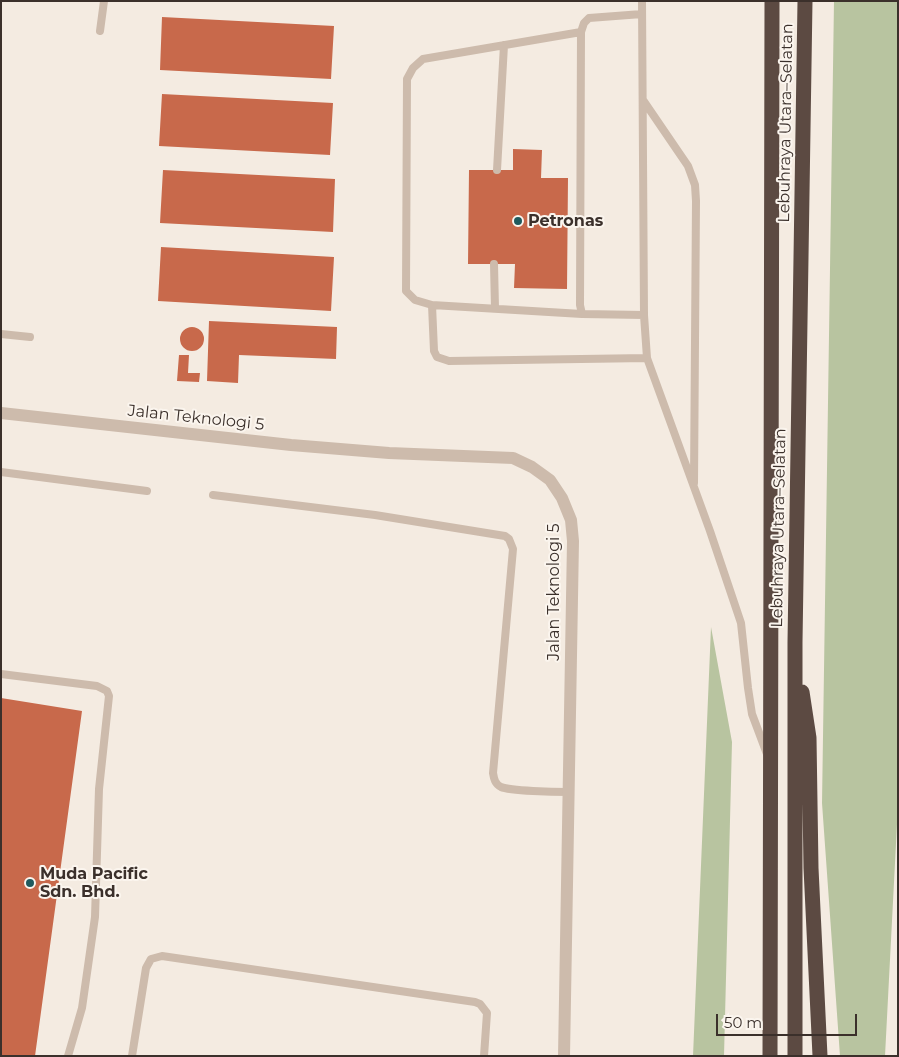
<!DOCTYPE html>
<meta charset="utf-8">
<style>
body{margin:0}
#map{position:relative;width:899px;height:1057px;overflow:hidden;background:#f4ebe1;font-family:Montserrat,sans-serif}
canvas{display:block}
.frame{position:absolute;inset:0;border:2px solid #3b302b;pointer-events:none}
.scale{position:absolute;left:716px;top:1014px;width:141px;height:22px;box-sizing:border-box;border:2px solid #3b302b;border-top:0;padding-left:6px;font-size:15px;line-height:18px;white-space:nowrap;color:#3b302b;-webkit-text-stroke:4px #fbf5ee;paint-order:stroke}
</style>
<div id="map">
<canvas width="899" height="1057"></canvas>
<div class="frame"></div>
<div class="scale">50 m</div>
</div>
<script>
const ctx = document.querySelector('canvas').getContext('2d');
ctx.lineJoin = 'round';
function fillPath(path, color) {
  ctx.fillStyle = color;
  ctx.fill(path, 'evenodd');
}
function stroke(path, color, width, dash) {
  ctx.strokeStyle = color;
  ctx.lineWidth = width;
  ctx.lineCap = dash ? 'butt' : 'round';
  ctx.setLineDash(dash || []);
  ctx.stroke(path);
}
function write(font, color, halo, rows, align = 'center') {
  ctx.font = font + ' Montserrat,sans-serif';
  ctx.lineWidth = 4;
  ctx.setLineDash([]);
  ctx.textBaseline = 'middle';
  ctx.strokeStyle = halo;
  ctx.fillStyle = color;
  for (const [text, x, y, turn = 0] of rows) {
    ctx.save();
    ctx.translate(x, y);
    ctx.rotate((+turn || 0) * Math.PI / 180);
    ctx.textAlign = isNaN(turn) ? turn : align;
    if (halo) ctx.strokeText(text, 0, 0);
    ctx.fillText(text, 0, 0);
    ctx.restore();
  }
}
const green = new Path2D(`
 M834,1H898V805L885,1056H840L822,803Z
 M711,627L732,742L724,1056H693Z`);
const building = new Path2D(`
 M162,17L334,26L331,79L160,70Z
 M162,94L333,103L330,155L159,146Z
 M513,149L542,150L541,178H568L567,289L514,288L515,264H468L469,170H513Z
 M163,170L335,179L333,232L160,223Z
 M161,247L334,257L331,311L158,301Z
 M209,321L337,327L336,359L239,355L238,383L207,381Z
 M180 339a12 12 0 1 1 24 0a12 12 0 1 1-24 0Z
 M179,355H189L188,373H200L199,382L177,381Z
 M1,698L82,711L35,1056H1Z`);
const service = new Path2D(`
 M642,1L644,315L647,358L710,531L741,623L748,688L752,714L767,754
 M642,14L589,18L584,23L581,32L580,305L582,314L644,315
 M100,31L104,1
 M581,32L423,59L413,68L407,79L406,291L415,300L432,305L582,314
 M643,100L688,166L695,185L696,201L694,483
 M497,170L504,45
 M494,264L495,308
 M432,305L434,351L437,357L449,361L647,358
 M1,334L30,337
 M1,472L147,491
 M213,495L375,515L505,536L509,539L513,549L493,773C494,779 495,784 501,787C510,791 555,792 568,792
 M1,674L97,686L107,691L109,696L99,789L95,917L82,1008L68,1056
 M132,1056L146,968L151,959L162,956L475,1002L480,1004L487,1013L484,1056`);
const minor = new Path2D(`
 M1,413L291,445L389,453L513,458L532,467L550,480L562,498L571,520L573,541L564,1056`);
const motorway = new Path2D(`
 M802,692L809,738L811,868L820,1056
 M770,1056L772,1
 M795,1056V642L805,1`);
const markers = [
 [518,221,5,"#1f5a5e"],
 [30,883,5,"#1f5a5e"]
];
const streetNames = [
 ["Lebuhraya Utara–Selatan",786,123,-89],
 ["Jalan Teknologi 5",196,418,6],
 ["Lebuhraya Utara–Selatan",779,528,-89],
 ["Jalan Teknologi 5",554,592,-90]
];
const poiNames = [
 ["Petronas",528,221],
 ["Muda Pacific",40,874],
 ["Sdn. Bhd.",40,892]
];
fillPath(green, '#b8c4a0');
fillPath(building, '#c8694b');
stroke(service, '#cdbbac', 8);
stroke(minor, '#cdbbac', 12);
stroke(motorway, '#5c4a42', 15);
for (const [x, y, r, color] of markers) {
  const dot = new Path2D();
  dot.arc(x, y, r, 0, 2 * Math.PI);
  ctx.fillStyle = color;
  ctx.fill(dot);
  stroke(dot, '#fbf5ee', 2);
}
write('16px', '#3b302b', '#fbf5ee', streetNames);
write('bold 16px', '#3b302b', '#fbf5ee', poiNames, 'left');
</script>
